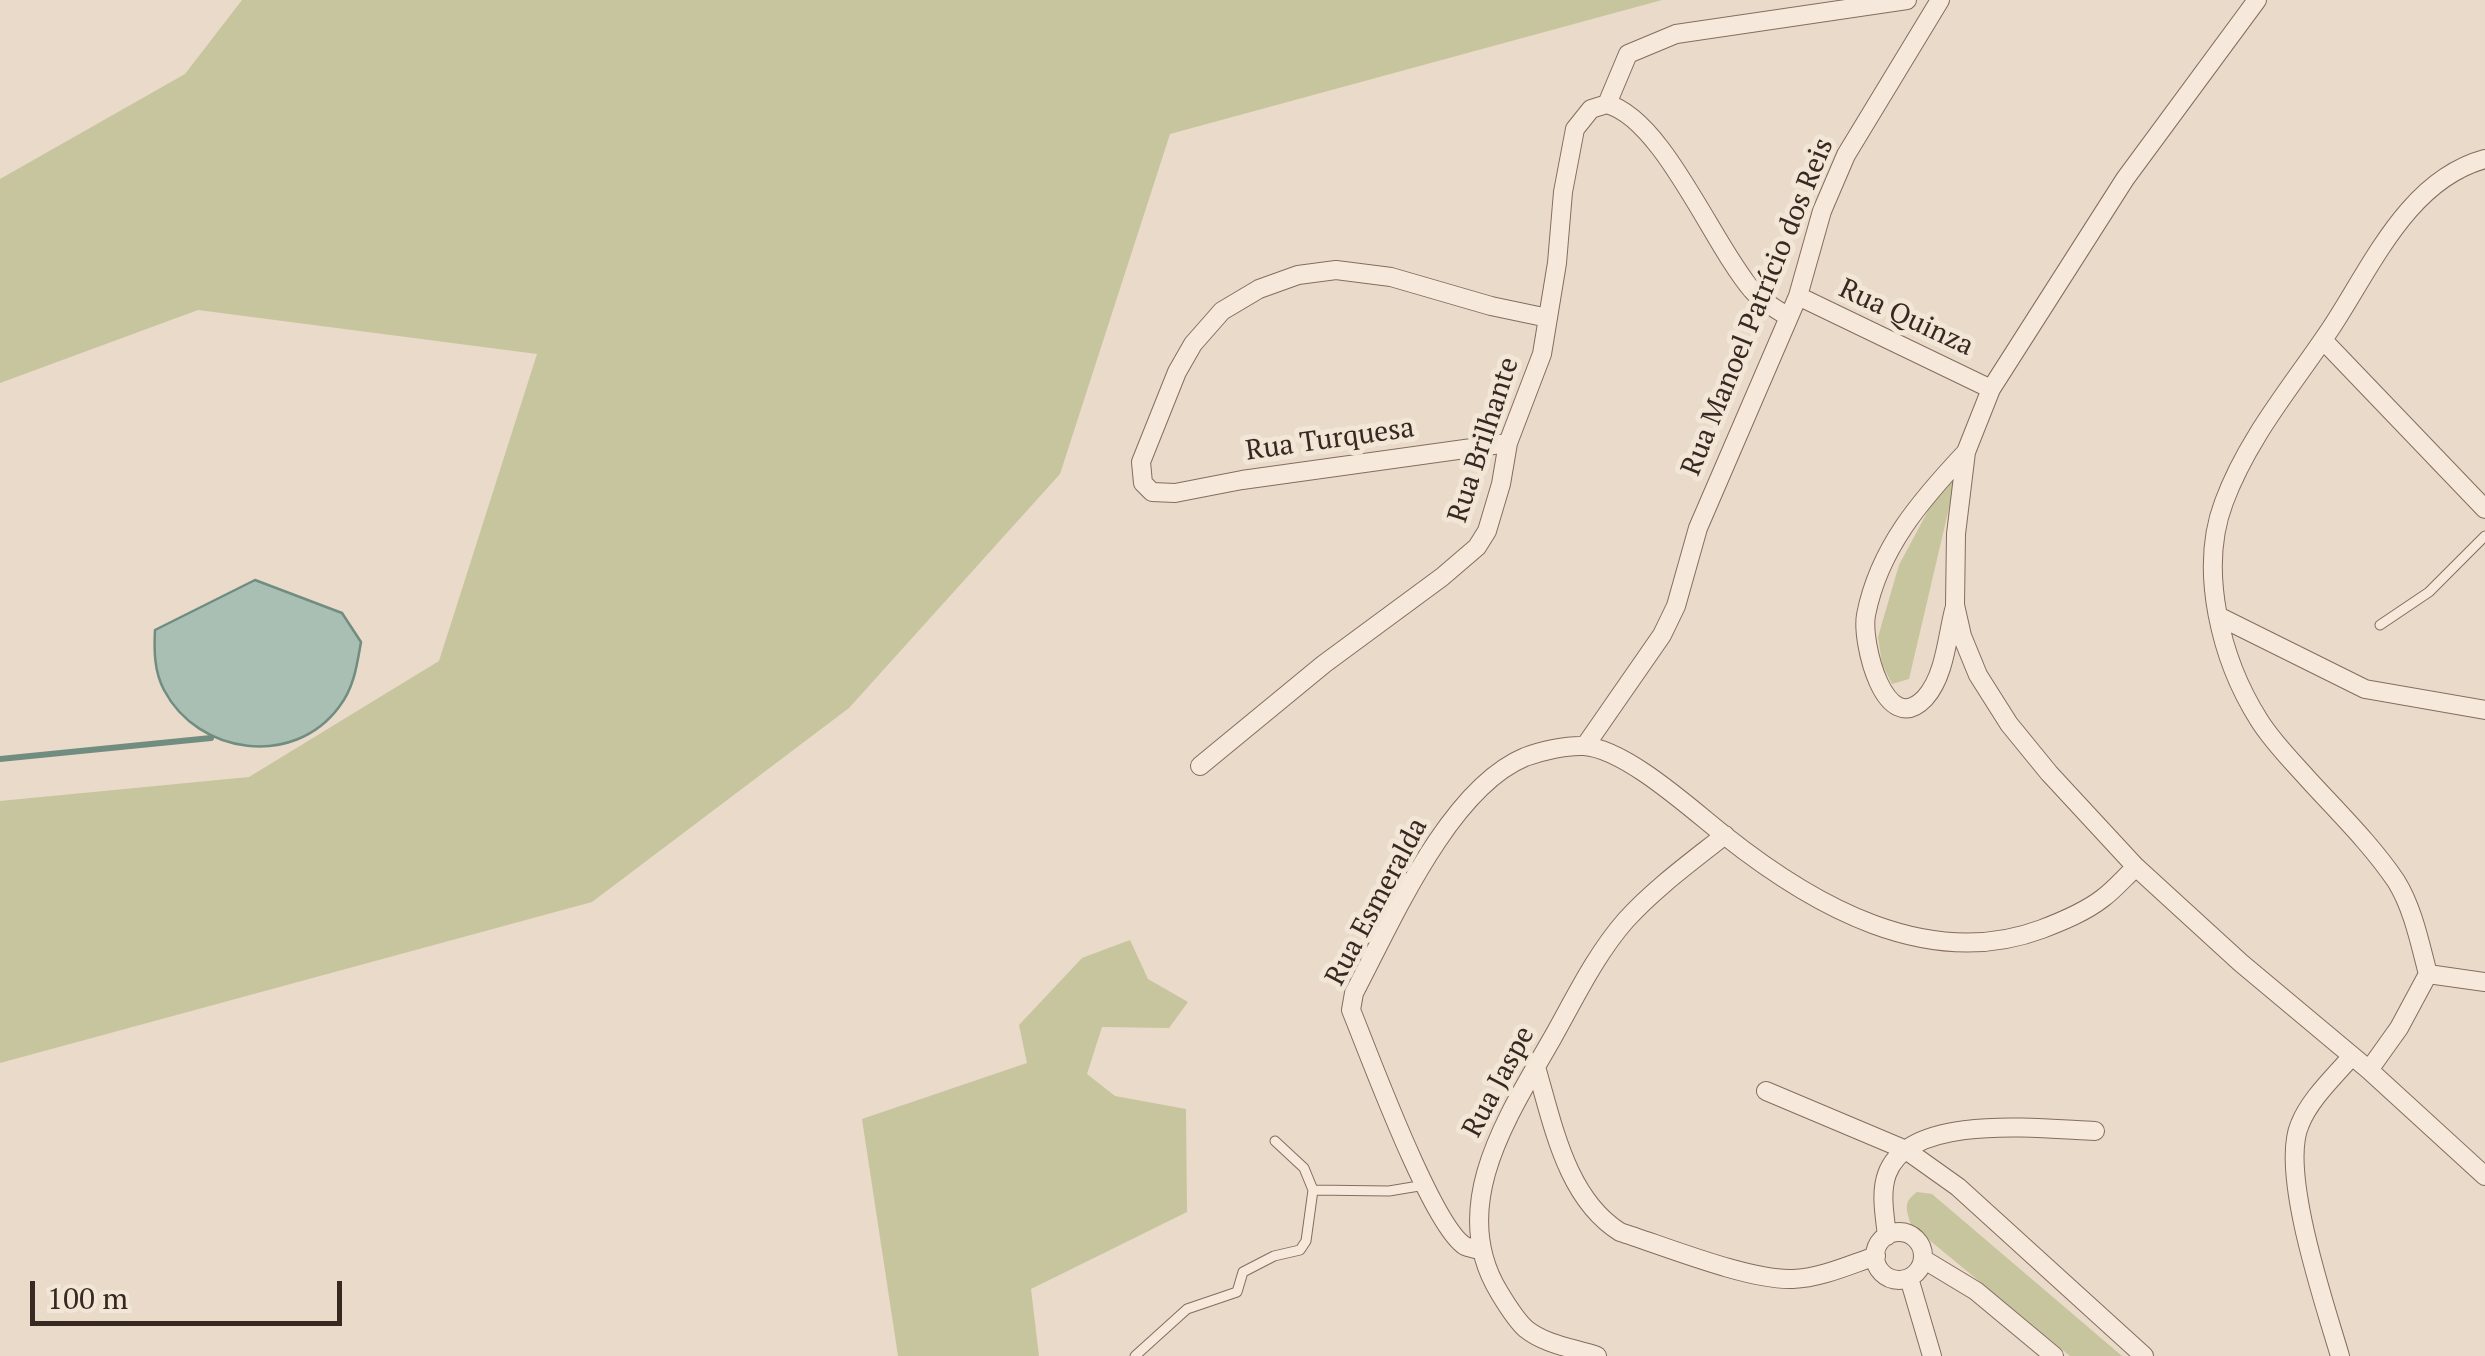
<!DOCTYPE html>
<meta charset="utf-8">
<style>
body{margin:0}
#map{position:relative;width:2485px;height:1356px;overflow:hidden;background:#eadac9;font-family:"PT Serif",serif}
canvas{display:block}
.scale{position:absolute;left:30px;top:1281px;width:312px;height:45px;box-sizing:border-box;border:5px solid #372821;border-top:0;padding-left:12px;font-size:30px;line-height:35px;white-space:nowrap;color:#372821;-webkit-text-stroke:8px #f2e6d7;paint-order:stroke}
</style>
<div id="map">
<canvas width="2485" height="1356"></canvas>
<div class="scale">100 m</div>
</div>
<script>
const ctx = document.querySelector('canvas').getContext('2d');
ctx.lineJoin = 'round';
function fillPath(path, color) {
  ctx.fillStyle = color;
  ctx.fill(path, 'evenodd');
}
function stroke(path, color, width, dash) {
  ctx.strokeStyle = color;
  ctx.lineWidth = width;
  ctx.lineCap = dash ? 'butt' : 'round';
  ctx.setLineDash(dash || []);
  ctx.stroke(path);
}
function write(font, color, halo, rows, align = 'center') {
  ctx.font = font + ' "PT Serif",serif';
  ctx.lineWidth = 10;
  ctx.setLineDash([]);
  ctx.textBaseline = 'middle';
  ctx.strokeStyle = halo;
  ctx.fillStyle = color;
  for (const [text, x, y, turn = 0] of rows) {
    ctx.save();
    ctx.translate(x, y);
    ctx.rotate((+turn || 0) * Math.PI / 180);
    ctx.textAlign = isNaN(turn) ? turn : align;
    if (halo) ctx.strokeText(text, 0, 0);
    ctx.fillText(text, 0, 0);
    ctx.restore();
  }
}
const green = new Path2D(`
 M242,0H1662L1170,134L1060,474L849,708L592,902L0,1063V801L249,777L439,661L537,354L198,310L0,383V179L185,74Z
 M1956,478L1909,679L1892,684L1882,664L1878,637L1899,565L1937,494Z
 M1130,940L1148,979L1188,1002L1169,1028L1102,1027L1087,1074L1115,1096L1186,1109L1187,1212L1031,1289L1039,1356H898L862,1119L1027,1063L1019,1025L1082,958Z
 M1917,1192L1932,1194L2122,1356H2070L1911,1225C1906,1209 1903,1202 1917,1192Z`);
const water = new Path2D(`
 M255,580L342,613L361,642C357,665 354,688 339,707C294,768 198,755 164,690C154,671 154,650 155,630Z`);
const stream = new Path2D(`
 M0,759L211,738`);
const lane = new Path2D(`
 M2380,625L2429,592L2485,536
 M1275,1141L1304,1168L1313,1190L1389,1191L1425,1185
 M1135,1356L1187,1309L1237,1292L1243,1272L1274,1256L1300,1250L1306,1241L1313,1190`);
const street = new Path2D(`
 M2257,0L2125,179L1991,389L1966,452L1956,534L1955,605L1962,636L1978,675L2009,724L2049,773L2136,867L2241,963L2369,1070L2485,1176
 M1607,104L1628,54L1676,34L1907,0
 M1798,296L1991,389
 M2323,340L2485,509
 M1508,443L1242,480L1175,493L1152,492L1143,483L1141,462L1177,372L1193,344L1222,311L1259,289L1298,275L1336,270L1391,277L1491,306L1548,318
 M1954,610C1947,637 1945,676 1925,698C1885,740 1861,642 1866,615C1879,548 1921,500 1966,452
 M2220,617L2365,689L2485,710
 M1585,746L1662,635L1676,606L1698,528L1798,296L1822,211L1846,155L1940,0
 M1200,766L1324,664L1442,577L1477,547L1487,531L1501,484L1508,443L1542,354L1557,263L1563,192L1575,129L1591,109L1607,104C1663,119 1713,245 1752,290C1762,301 1775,309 1789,317
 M2428,974L2485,982
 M1536,1067C1553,1124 1566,1198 1620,1232C1664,1246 1750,1281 1793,1279C1821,1278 1849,1265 1876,1256
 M2369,1070L2399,1028L2428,974C2420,944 2413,908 2396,881C2371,844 2337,811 2307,778C2290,759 2272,741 2259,720C2221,660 2198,570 2224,502C2248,437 2293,385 2331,328C2372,266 2408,180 2485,159
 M1766,1091L1906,1150L1958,1187L2144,1356
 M1875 1256a24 24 0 1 1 48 0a24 24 0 1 1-48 0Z
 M1887,1236C1885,1217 1880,1193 1887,1174C1909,1112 2043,1129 2095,1131
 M1480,1250C1475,1249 1470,1248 1465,1246C1432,1226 1369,1054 1351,1010L1354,993C1391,923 1448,789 1525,757C1541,751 1567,745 1584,746C1626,749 1691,809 1724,835C1812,905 1928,972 2042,929C2063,921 2085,912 2103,898C2115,889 2125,877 2136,867
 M1923,1259L1976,1291L2054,1356
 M1909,1278L1932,1356
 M1597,1356C1574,1348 1546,1345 1526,1329C1515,1319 1507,1305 1499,1292C1446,1205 1510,1113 1553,1037C1575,998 1596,954 1626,920C1655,888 1691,862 1725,835
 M2340,1356C2325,1305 2279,1171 2300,1124C2310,1099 2334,1077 2351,1057`);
const streetNames = [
 ["Rua Manoel Patrício dos Reis",1758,307,-68],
 ["Rua Quinza",1906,318,25],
 ["Rua Turquesa",1330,440,-8],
 ["Rua Brilhante",1484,440,-72],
 ["Rua Esmeralda",1377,902,-62],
 ["Rua Jaspe",1499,1082,-62]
];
fillPath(green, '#c7c59d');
fillPath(water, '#a9bfb4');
stroke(water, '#708d80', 2.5);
stroke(stream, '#708d80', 6);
stroke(lane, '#856c5f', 11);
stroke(street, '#856c5f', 20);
stroke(lane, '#f6e9db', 9);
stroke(street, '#f6e9db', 18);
write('28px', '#372821', '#f2e6d7', streetNames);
</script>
